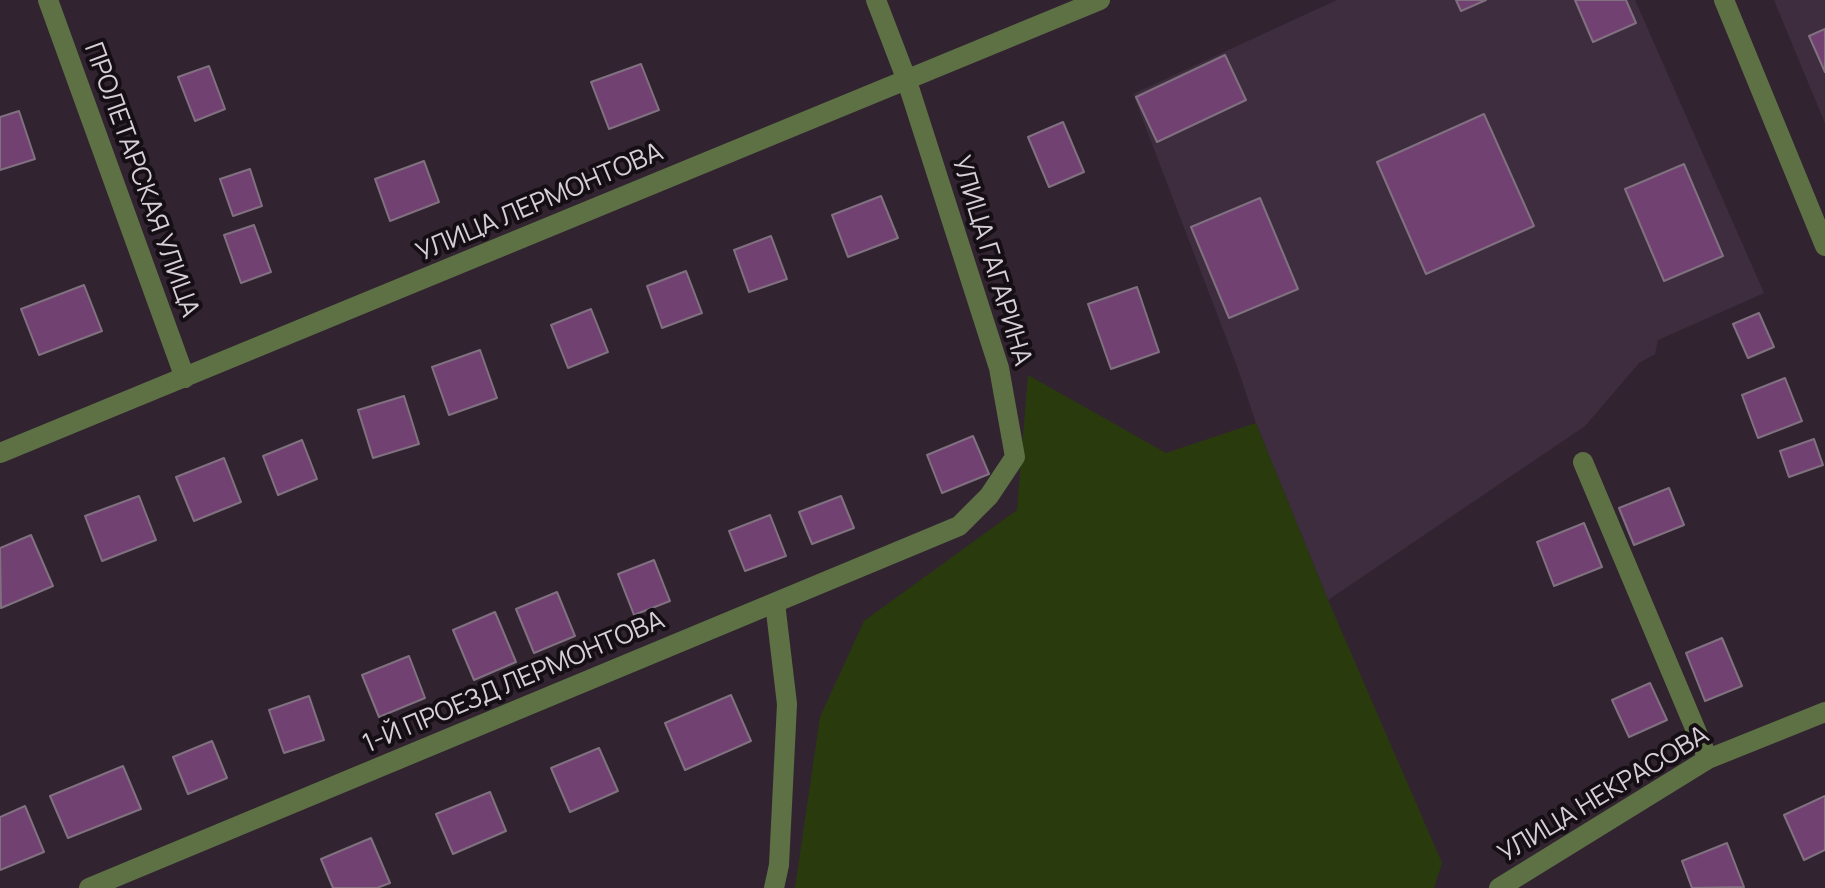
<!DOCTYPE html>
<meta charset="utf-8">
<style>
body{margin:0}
canvas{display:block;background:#312430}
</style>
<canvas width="1825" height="888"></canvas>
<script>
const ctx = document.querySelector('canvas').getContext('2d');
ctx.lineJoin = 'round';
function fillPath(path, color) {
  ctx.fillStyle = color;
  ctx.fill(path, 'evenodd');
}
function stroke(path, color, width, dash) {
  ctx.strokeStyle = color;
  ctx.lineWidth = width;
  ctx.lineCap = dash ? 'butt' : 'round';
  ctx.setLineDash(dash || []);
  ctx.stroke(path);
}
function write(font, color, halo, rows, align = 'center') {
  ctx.font = font + ' Manrope,sans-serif';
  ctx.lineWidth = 8;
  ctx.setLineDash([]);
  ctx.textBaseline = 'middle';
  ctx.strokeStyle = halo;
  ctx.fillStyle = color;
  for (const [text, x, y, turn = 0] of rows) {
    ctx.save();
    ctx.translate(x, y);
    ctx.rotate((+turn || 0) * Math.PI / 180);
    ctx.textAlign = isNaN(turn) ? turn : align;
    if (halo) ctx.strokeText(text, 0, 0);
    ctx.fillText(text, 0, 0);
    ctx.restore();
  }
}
const built = new Path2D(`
 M1337,0H1635L1764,293L1658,340L1655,354L1639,363L1585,426L1328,600L1256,423L1237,366L1133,94Z
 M1774,0H1825V123Z`);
const green = new Path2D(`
 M1028,375L1166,453L1256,423L1328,600L1442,863L1434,888H795L820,717L864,621L1017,510Z`);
const building = new Path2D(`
 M1456,0H1486L1461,11Z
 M1575,0H1626L1636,23L1593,42Z
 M1825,29V72L1809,36Z
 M1225,55L1246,100L1157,142L1136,97Z
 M641,64L659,110L609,129L591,82Z
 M209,66L225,109L195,121L178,77Z
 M19,111L35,159L0,170V117Z
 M1484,114L1534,226L1426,274L1377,162Z
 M1063,122L1084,172L1049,187L1028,137Z
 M424,161L439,202L390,221L375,179Z
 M1684,164L1723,256L1664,281L1625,189Z
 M250,169L262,206L233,216L220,179Z
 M881,196L898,238L848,257L832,215Z
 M1260,198L1298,289L1229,318L1191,227Z
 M254,225L271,272L241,283L224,235Z
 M771,236L787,279L749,292L734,250Z
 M686,271L702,313L662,328L647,286Z
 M84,285L102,331L39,355L21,309Z
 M1137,287L1159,352L1111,369L1088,304Z
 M591,309L608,352L568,368L551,325Z
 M1759,313L1774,347L1748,358L1733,324Z
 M480,350L497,398L449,415L432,367Z
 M1785,378L1802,421L1758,438L1742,395Z
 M404,396L419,444L373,458L358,410Z
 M973,436L989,474L942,493L927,455Z
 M1814,439L1823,465L1789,477L1780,451Z
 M302,440L317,479L278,495L263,456Z
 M224,458L241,502L194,521L176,477Z
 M1669,488L1684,525L1634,545L1619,508Z
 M139,496L156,540L102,561L85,516Z
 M841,496L854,528L812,544L799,512Z
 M770,515L786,556L745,571L729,531Z
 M1584,523L1602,567L1554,586L1537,542Z
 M31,535L53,586L1,608L0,548Z
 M654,560L670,601L634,615L618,574Z
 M557,592L575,636L534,653L516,609Z
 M495,612L516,662L474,680L453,630Z
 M1722,638L1742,686L1705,701L1686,653Z
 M409,656L425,698L379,717L362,675Z
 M1650,683L1667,720L1629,737L1612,700Z
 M731,695L751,741L685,770L665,723Z
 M309,696L324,740L284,753L269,710Z
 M212,741L227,778L188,794L173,757Z
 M599,748L618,791L570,812L551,768Z
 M123,766L141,809L68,838L50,796Z
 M490,792L506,831L453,854L436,814Z
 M1825,796V850L1804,860L1784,815Z
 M25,806L44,852L0,870V817Z
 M371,838L390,883L377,888H333L321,859Z
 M1727,843L1744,887L1692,888L1682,861Z`);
const minor = new Path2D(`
 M48,0L185,378
 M1724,0L1825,246
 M0,453L1100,0
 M1583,462L1708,759
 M89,888L959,526L989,496L1015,457L999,368L906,78L876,0
 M774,888L779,865L787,704L775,603
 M1499,888L1708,759L1825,712`);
const streetNames = [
 ["ПРОЛЕТАРСКАЯ УЛИЦА",141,180,70],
 ["УЛИЦА ЛЕРМОНТОВА",540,203,-23],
 ["УЛИЦА ГАГАРИНА",991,261,73],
 ["1-Й ПРОЕЗД ЛЕРМОНТОВА",514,683,-23],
 ["УЛИЦА НЕКРАСОВА",1604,795,-31]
];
fillPath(built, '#3e2d3e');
fillPath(green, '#293a0c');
fillPath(building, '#714271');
stroke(building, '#817180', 2);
stroke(minor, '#5e7145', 20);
write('26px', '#d7cfd7', '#150f15', streetNames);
</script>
